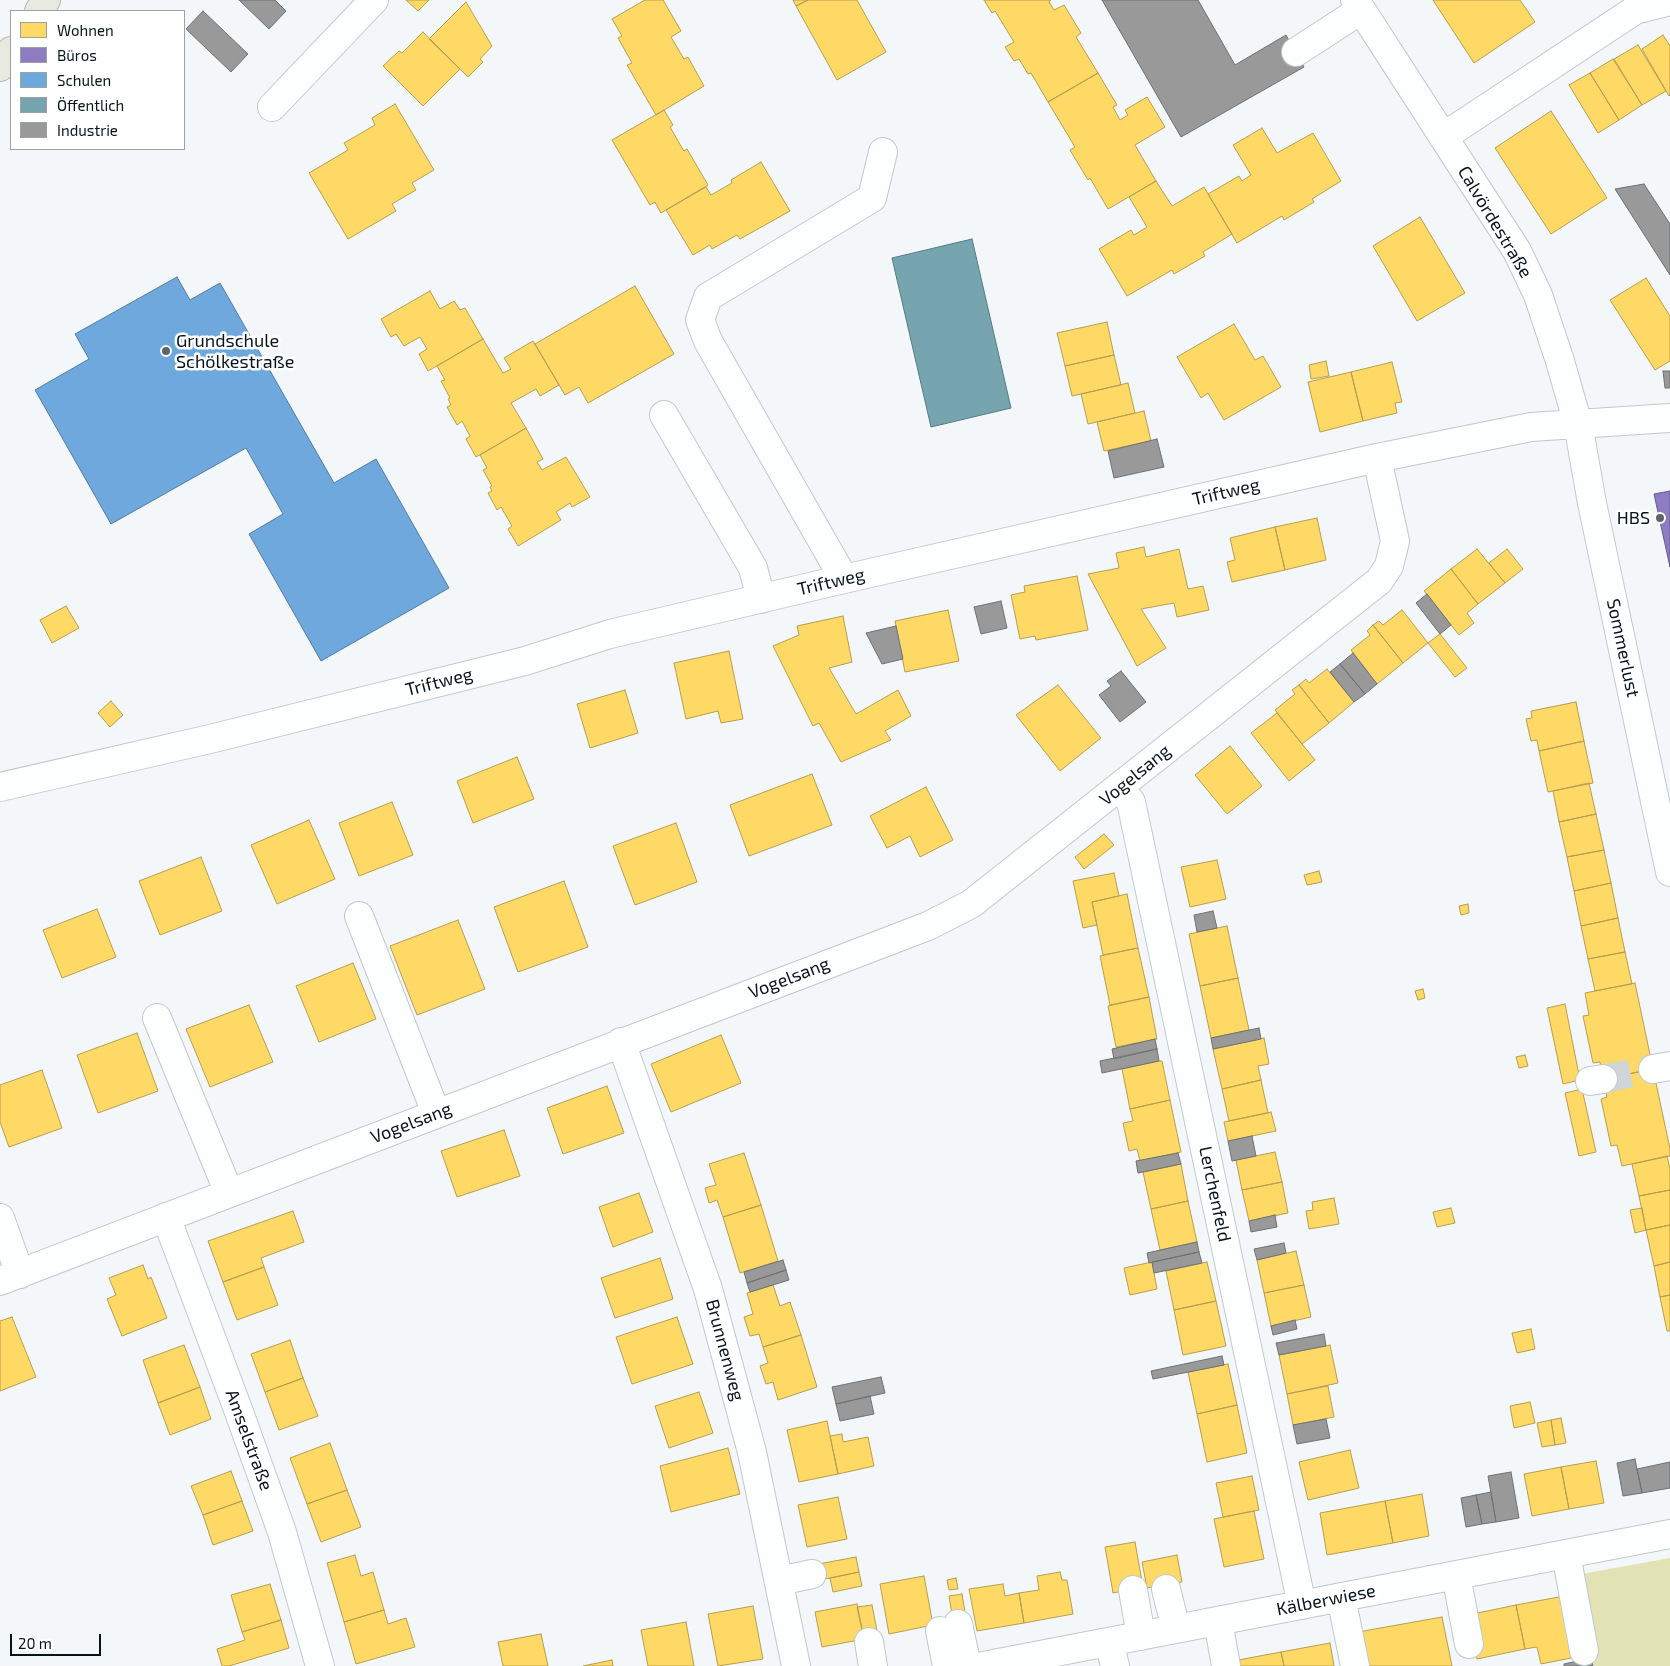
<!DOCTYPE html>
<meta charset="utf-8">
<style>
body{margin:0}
#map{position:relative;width:1670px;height:1666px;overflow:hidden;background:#f4f7f9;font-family:"Exo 2",sans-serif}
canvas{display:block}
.legend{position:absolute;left:10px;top:10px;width:175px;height:140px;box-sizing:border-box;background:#fff;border:1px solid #9ca1a4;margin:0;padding:6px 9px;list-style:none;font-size:15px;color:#07151b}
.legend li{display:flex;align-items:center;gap:10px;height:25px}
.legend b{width:25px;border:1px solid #9ca1a4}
.scale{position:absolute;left:10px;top:1634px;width:91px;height:22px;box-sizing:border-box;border:2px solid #07151b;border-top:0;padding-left:6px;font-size:15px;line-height:18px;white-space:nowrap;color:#07151b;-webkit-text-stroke:4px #fff;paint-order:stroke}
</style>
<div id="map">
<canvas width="1670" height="1666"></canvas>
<ul class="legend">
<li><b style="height:14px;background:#ffd966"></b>Wohnen</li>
<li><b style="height:14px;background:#8e7cc3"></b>Büros</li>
<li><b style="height:14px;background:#6fa8dc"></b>Schulen</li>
<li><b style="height:14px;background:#76a5af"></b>Öffentlich</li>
<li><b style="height:14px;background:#999"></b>Industrie</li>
</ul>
<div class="scale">20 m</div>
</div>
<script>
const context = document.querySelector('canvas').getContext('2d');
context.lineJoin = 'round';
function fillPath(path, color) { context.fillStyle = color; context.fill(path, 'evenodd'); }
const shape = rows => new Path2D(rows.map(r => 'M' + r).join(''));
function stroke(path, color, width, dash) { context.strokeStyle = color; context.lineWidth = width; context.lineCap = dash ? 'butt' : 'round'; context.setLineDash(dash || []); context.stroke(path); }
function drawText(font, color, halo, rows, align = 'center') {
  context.font = font + ' "Exo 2",sans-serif'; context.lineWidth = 5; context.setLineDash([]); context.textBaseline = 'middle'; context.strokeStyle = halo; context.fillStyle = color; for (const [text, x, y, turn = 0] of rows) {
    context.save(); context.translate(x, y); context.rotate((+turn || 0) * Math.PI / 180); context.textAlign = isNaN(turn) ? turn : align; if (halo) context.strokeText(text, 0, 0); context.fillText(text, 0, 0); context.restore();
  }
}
fillPath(shape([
 [1670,1558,1670,1666,1594,1666,1576,1575]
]), '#e1e3b4');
const homes = shape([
 [406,0,429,0,418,11,406,0],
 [645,0,663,0,681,31,671,37,684,59,688,57,704,86,656,115,627,65,632,63,618,38,622,36,612,19,645,0],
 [793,0,808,0,796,6,793,0],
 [808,0,857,0,886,52,837,80,796,6,808,0],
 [984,0,1051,0,1049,2,1054,10,1064,5,1081,33,1076,37,1098,73,1048,102,1031,73,1028,74,1019,59,1014,61,1005,47,1014,42,995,11,992,13,984,0],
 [1433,0,1520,0,1535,22,1474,63,1433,0],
 [466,2,492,46,480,59,483,62,468,77,429,39,466,2],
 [423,32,460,69,423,106,383,66,399,51,402,53,423,32],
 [1663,35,1670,46,1670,95,1669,96,1642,49,1663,35],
 [1638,45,1666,91,1642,105,1614,59,1638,45],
 [1613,59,1642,105,1619,120,1590,73,1613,59],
 [1098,73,1117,105,1113,107,1120,120,1128,115,1125,110,1147,97,1165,127,1135,145,1156,181,1108,209,1090,178,1088,180,1070,150,1075,147,1048,102,1098,73],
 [1590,73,1619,120,1598,133,1569,85,1590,73],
 [395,104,434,170,412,183,416,190,392,204,396,211,348,239,309,173,348,150,344,143,375,125,372,118,395,104],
 [664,110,673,125,670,127,681,146,684,151,687,149,708,185,661,213,655,202,650,205,612,140,664,110],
 [1551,111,1607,198,1551,234,1495,148,1551,111],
 [1262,128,1277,153,1313,133,1341,181,1312,199,1314,202,1284,220,1282,216,1237,243,1208,194,1239,176,1242,181,1251,175,1233,145,1262,128],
 [761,162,790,211,740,239,737,235,712,249,710,245,693,255,666,210,706,187,711,195,732,183,731,180,761,162],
 [1156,181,1172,206,1204,187,1232,234,1203,252,1205,256,1174,274,1172,270,1127,296,1099,249,1131,230,1134,235,1147,227,1129,197,1156,181],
 [1420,217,1465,293,1417,321,1373,246,1420,217],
 [1646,278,1670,316,1670,361,1655,370,1610,300,1646,278],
 [635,286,674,354,588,403,579,387,565,395,535,344,635,286],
 [430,291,440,309,454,301,460,310,465,308,483,339,428,371,419,354,427,349,420,337,404,346,396,334,391,337,381,319,430,291],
 [1107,322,1114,355,1065,366,1057,333,1107,322],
 [1234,324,1255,360,1263,356,1281,387,1224,420,1208,393,1201,398,1177,357,1234,324],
 [483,339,503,373,511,369,504,358,533,341,559,385,540,396,536,389,511,403,526,428,476,457,466,439,470,436,462,421,457,425,447,407,451,405,448,399,450,398,441,381,445,380,437,366,483,339],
 [1114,355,1121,385,1072,396,1065,366,1114,355],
 [1326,361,1329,376,1311,379,1309,365,1326,361],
 [1392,362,1402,402,1395,403,1397,413,1363,421,1351,372,1392,362],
 [1351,372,1363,421,1320,432,1308,382,1351,372],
 [1128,383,1135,413,1088,424,1081,394,1128,383],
 [1144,411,1151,441,1104,451,1097,422,1144,411],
 [526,428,543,459,537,462,542,470,566,457,590,497,572,507,570,503,556,512,561,520,518,546,508,529,512,526,501,507,497,510,488,493,492,491,490,487,492,486,483,470,487,468,480,455,526,428],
 [1317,518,1326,560,1285,570,1275,527,1317,518],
 [1275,527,1285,570,1232,582,1227,562,1235,560,1230,538,1275,527],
 [1144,547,1146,557,1179,549,1188,589,1203,586,1209,610,1177,617,1174,603,1141,609,1166,648,1137,666,1088,574,1119,568,1116,553,1144,547],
 [1477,549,1505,583,1478,604,1451,569,1477,549],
 [1507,549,1523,569,1505,583,1489,563,1507,549],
 [1451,569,1478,604,1467,613,1474,623,1459,635,1424,591,1451,569],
 [1077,576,1088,630,1036,640,1035,636,1020,639,1011,595,1025,592,1024,586,1077,576],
 [66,606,79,628,52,643,40,620,66,606],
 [948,610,959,661,905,672,895,621,948,610],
 [1402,610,1428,643,1403,663,1373,625,1379,621,1383,625,1402,610],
 [843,616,852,662,829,668,856,714,898,690,911,716,885,731,891,740,841,762,819,723,813,726,773,646,799,635,797,626,843,616],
 [1373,625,1403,663,1377,684,1351,650,1370,635,1367,631,1373,625],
 [1440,634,1467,668,1455,677,1428,643,1440,634],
 [729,651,743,719,721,723,718,711,686,719,674,663,729,651],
 [1327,669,1354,702,1329,723,1299,685,1306,679,1309,683,1327,669],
 [1058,685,1101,738,1060,771,1016,715,1058,685],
 [1299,685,1329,723,1302,744,1275,710,1295,694,1292,690,1299,685],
 [625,690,638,733,590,748,577,704,625,690],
 [111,701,123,715,110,727,98,713,111,701],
 [1576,702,1584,741,1539,751,1537,740,1531,741,1526,719,1532,718,1531,711,1576,702],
 [1277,713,1315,760,1289,781,1251,733,1277,713],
 [1584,741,1593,783,1548,792,1539,751,1584,741],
 [1230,746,1262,786,1227,814,1195,775,1230,746],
 [517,757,534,799,473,823,457,781,517,757],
 [812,774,832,825,749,856,730,805,812,774],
 [1589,783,1596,814,1559,822,1553,791,1589,783],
 [926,787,953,840,920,857,910,836,887,848,870,816,926,787],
 [392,802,413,855,359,876,339,823,392,802],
 [1596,814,1604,850,1567,857,1559,822,1596,814],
 [309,820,335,879,277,904,251,845,309,820],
 [676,823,697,882,635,905,613,846,676,823],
 [1104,834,1114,845,1084,869,1075,857,1104,834],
 [1604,850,1611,883,1574,891,1567,857,1604,850],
 [201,857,222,911,160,935,139,881,201,857],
 [1217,860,1226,899,1190,907,1181,867,1217,860],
 [1319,871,1322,882,1307,885,1304,875,1319,871],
 [1114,873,1119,896,1092,902,1097,925,1083,928,1073,881,1114,873],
 [564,881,588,947,518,972,494,907,564,881],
 [1611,883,1618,918,1581,926,1574,891,1611,883],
 [1127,894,1138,948,1103,955,1092,902,1127,894],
 [1468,904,1469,913,1461,915,1459,906,1468,904],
 [97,909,116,957,62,978,43,930,97,909],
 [1618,918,1625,952,1588,959,1581,926,1618,918],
 [458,920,485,989,417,1015,390,946,458,920],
 [1227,926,1238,978,1200,986,1189,934,1227,926],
 [1138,948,1149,997,1110,1005,1100,956,1138,948],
 [1625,952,1632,984,1595,991,1588,959,1625,952],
 [353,963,376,1019,319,1042,296,986,353,963],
 [1238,978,1249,1030,1211,1038,1200,986,1238,978],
 [1635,983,1653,1069,1603,1079,1600,1062,1593,1063,1583,1016,1589,1015,1585,993,1635,983],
 [1423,989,1425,998,1418,1000,1415,991,1423,989],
 [1149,997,1157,1039,1116,1047,1108,1006,1149,997],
 [1565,1004,1580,1080,1563,1084,1547,1008,1565,1004],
 [249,1005,273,1062,210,1087,186,1029,249,1005],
 [137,1033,158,1091,98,1113,77,1055,137,1033],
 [721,1035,741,1083,671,1112,651,1064,721,1035],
 [1264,1038,1269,1064,1258,1066,1261,1080,1222,1089,1213,1049,1264,1038],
 [1525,1055,1528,1066,1519,1068,1516,1057,1525,1055],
 [1159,1061,1162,1061,1170,1100,1130,1109,1122,1069,1159,1061],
 [1653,1069,1670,1149,1670,1156,1622,1166,1617,1145,1611,1146,1601,1099,1607,1097,1603,1079,1653,1069],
 [42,1070,62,1128,9,1147,0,1122,0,1085,42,1070],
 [1261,1080,1268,1113,1229,1121,1222,1089,1261,1080],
 [607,1086,624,1133,563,1154,547,1108,607,1086],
 [1582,1089,1596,1152,1579,1156,1565,1093,1582,1089],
 [1170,1100,1181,1152,1140,1161,1137,1149,1129,1151,1123,1123,1133,1121,1130,1109,1170,1100],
 [1271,1112,1276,1131,1228,1141,1224,1122,1271,1112],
 [504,1130,520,1176,457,1197,441,1151,504,1130],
 [1275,1152,1282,1182,1242,1190,1236,1160,1275,1152],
 [744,1153,761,1205,723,1217,717,1200,709,1203,705,1188,716,1185,709,1164,744,1153],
 [1667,1156,1670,1169,1670,1190,1639,1196,1632,1164,1667,1156],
 [1181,1164,1188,1201,1151,1209,1143,1172,1181,1164],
 [1282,1182,1288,1213,1249,1221,1242,1190,1282,1182],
 [1670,1190,1670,1225,1646,1230,1639,1196,1670,1190],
 [639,1193,653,1232,613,1247,599,1207,639,1193],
 [1334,1198,1339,1224,1309,1229,1306,1211,1313,1210,1312,1202,1334,1198],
 [1188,1201,1197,1242,1160,1250,1151,1209,1188,1201],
 [761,1205,778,1261,740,1273,723,1217,761,1205],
 [1451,1208,1455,1223,1437,1227,1433,1212,1451,1208],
 [1642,1208,1646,1230,1635,1233,1630,1210,1642,1208],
 [293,1211,304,1242,261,1258,264,1267,223,1282,208,1241,293,1211],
 [1670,1225,1670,1262,1654,1266,1646,1230,1670,1225],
 [1296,1251,1304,1285,1264,1293,1257,1260,1296,1251],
 [660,1258,673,1299,615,1318,601,1278,660,1258],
 [1152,1262,1157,1289,1130,1295,1124,1268,1152,1262],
 [1207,1262,1216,1301,1174,1310,1166,1271,1207,1262],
 [1670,1262,1670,1295,1660,1297,1654,1266,1670,1262],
 [143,1265,148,1279,151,1277,167,1318,122,1336,107,1299,116,1295,109,1278,143,1265],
 [264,1267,278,1305,237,1320,223,1282,264,1267],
 [773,1285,780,1306,790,1302,801,1335,763,1347,759,1334,750,1336,744,1317,753,1314,747,1293,773,1285],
 [1304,1285,1311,1317,1271,1326,1264,1293,1304,1285],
 [1670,1295,1670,1331,1667,1331,1660,1297,1670,1295],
 [1216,1301,1226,1346,1183,1355,1174,1310,1216,1301],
 [12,1317,36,1377,0,1391,0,1321,12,1317],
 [677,1317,693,1364,632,1384,616,1337,677,1317],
 [1531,1329,1535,1349,1517,1353,1512,1333,1531,1329],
 [801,1335,817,1387,778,1400,773,1382,766,1384,760,1366,768,1363,763,1347,801,1335],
 [290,1340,303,1378,265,1392,251,1354,290,1340],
 [184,1345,200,1387,158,1403,143,1360,184,1345],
 [1330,1345,1338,1383,1287,1394,1279,1355,1330,1345],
 [1228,1364,1237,1405,1197,1414,1188,1372,1228,1364],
 [303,1378,318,1416,279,1430,265,1392,303,1378],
 [1328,1386,1334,1417,1293,1425,1287,1394,1328,1386],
 [200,1387,211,1419,170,1435,158,1403,200,1387],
 [699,1392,713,1433,669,1448,655,1406,699,1392],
 [1530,1402,1535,1423,1514,1428,1510,1406,1530,1402],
 [1237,1405,1247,1453,1207,1462,1197,1414,1237,1405],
 [1561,1418,1566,1443,1555,1445,1551,1420,1561,1418],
 [1551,1420,1555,1445,1542,1447,1537,1423,1551,1420],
 [827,1421,838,1474,799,1482,787,1430,827,1421],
 [842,1434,843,1442,868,1437,874,1466,838,1474,830,1436,842,1434],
 [330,1443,347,1490,307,1504,290,1458,330,1443],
 [728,1448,740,1494,671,1512,660,1466,728,1448],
 [1350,1450,1359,1488,1308,1500,1299,1462,1350,1450],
 [1596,1461,1604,1503,1569,1509,1561,1467,1596,1461],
 [1561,1467,1569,1509,1532,1516,1524,1474,1561,1467],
 [231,1471,242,1501,203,1515,191,1486,231,1471],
 [1252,1476,1259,1510,1223,1517,1216,1483,1252,1476],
 [347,1490,361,1527,321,1542,307,1504,347,1490],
 [1422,1494,1429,1536,1393,1543,1385,1501,1422,1494],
 [838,1497,847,1539,807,1547,798,1505,838,1497],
 [242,1501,253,1531,213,1545,203,1515,242,1501],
 [1385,1501,1393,1543,1327,1555,1320,1513,1385,1501],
 [1254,1511,1264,1559,1224,1567,1214,1519,1254,1511],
 [1135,1542,1143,1587,1113,1593,1105,1547,1135,1542],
 [355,1555,361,1576,373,1572,384,1610,344,1622,327,1563,355,1555],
 [1177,1555,1182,1582,1147,1588,1142,1562,1177,1555],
 [856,1557,859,1572,816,1581,813,1565,856,1557],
 [859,1572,862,1586,833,1592,830,1578,859,1572],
 [1060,1572,1062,1580,1067,1580,1073,1614,1024,1623,1019,1593,1039,1590,1037,1576,1060,1572],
 [924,1576,933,1625,889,1634,880,1584,924,1576],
 [956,1578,958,1589,949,1590,947,1580,956,1578],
 [270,1584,281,1620,242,1632,231,1595,270,1584],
 [1003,1584,1005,1596,1019,1593,1024,1623,977,1631,969,1589,1003,1584],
 [962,1594,966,1618,953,1621,949,1596,962,1594],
 [1564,1596,1576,1657,1541,1664,1537,1647,1525,1649,1516,1605,1564,1596],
 [857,1604,864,1639,822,1647,815,1612,857,1604],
 [872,1605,878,1636,864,1639,857,1607,872,1605],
 [1516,1605,1525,1649,1477,1659,1468,1615,1516,1605],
 [753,1606,763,1659,718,1666,708,1614,753,1606],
 [384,1610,388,1624,406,1618,415,1647,356,1664,344,1622,384,1610],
 [1442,1617,1452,1666,1365,1666,1358,1632,1442,1617],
 [281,1620,289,1648,229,1666,222,1666,217,1649,245,1640,242,1632,281,1620],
 [686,1622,694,1666,648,1666,641,1630,686,1622],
 [541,1634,548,1666,503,1666,498,1642,541,1634],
 [1330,1643,1334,1666,1284,1666,1281,1652,1330,1643],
 [1281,1652,1284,1666,1234,1666,1233,1661,1281,1652],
 [612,1660,613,1666,583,1666,612,1660]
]);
fillPath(homes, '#ffd966');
stroke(homes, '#b59e50', 1);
const offices = shape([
 [1670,491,1670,567,1654,494,1670,491]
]);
fillPath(offices, '#8e7cc3');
stroke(offices, '#665d91', 1);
const schools = shape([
 [177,277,190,300,220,283,334,483,376,459,449,588,321,661,249,534,283,514,246,448,111,524,35,390,89,359,75,334,177,277]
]);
fillPath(schools, '#6fa8dc');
stroke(schools, '#507ca2', 1);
const public = shape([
 [972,239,1011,408,931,427,892,258,972,239]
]);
fillPath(public, '#76a5af');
stroke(public, '#557a83', 1);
const industry = shape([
 [239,0,275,0,286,11,269,29,239,0],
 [1102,0,1198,0,1235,65,1286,35,1304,67,1181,137,1102,0],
 [203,11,248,54,231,72,186,29,203,11],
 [1644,184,1670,224,1670,275,1615,189,1644,184],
 [1663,371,1670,371,1670,388,1665,388,1663,371],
 [1157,439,1164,467,1114,478,1108,451,1157,439],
 [1427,594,1451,625,1440,634,1416,603,1427,594],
 [1001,601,1007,628,981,634,974,607,1001,601],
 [896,626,903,659,882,664,866,633,896,626],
 [1353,653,1377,684,1365,694,1340,664,1353,653],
 [1340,664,1365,694,1354,702,1330,672,1340,664],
 [1121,671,1146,702,1120,722,1099,695,1111,686,1107,681,1121,671],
 [1213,911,1217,928,1197,932,1194,915,1213,911],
 [1259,1028,1261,1039,1213,1049,1211,1038,1259,1028],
 [1155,1039,1157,1049,1114,1059,1112,1049,1155,1039],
 [1157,1049,1159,1061,1102,1073,1100,1061,1157,1049],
 [1252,1136,1256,1156,1232,1161,1228,1141,1252,1136],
 [1178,1153,1181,1164,1138,1173,1136,1161,1178,1153],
 [1275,1215,1277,1227,1251,1232,1249,1221,1275,1215],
 [1197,1242,1199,1252,1149,1263,1147,1253,1197,1242],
 [1284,1243,1286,1253,1257,1260,1254,1249,1284,1243],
 [1199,1252,1202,1263,1154,1273,1152,1262,1199,1252],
 [783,1260,786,1270,747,1283,744,1272,783,1260],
 [786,1270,789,1280,750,1292,747,1283,786,1270],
 [1295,1320,1297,1329,1273,1335,1271,1326,1295,1320],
 [1324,1334,1326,1346,1279,1355,1276,1343,1324,1334],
 [1222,1356,1224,1365,1153,1379,1151,1371,1222,1356],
 [881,1377,885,1393,836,1404,832,1387,881,1377],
 [870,1396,874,1414,840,1421,836,1404,870,1396],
 [1326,1419,1330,1438,1297,1444,1293,1425,1326,1419],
 [1635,1459,1642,1493,1623,1496,1617,1463,1635,1459],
 [1670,1462,1670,1488,1642,1493,1637,1469,1670,1462],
 [1511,1472,1519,1518,1496,1522,1488,1476,1511,1472],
 [1491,1492,1496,1522,1482,1524,1476,1495,1491,1492],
 [1476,1495,1482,1524,1466,1527,1461,1498,1476,1495],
 [1591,1658,1593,1666,1564,1666,1564,1664,1591,1658]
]);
fillPath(industry, '#999');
stroke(industry, '#6d7173', 1);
stroke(shape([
 [1603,1079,1653,1069]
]), '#d0d5d8', 28, [28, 14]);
const minor = shape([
 [1355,0,1517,251,1538,295,1560,361,1578,424,1592,503,1670,872],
 [1296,52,1361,10],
 [272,107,374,0],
 [1443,137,1635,10,1670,1],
 [664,415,753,568,761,599],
 [844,579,708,341,700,320,708,297,872,198,883,152],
 [0,787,210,739,525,661,610,634,844,579,1377,458,1531,427,1670,418],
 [1119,787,1131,802,1302,1605],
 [359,916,436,1113],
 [157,1018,229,1193],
 [621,1042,708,1289,752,1452,796,1666],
 [1653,1069,1670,1066],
 [1590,1081,1603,1079],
 [166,1217,239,1412,282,1532,320,1666],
 [0,1218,20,1274],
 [0,1281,928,926,971,904,1379,581,1389,566,1395,541,1377,458],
 [1566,1554,1584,1651],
 [1456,1575,1469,1644],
 [779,1581,812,1574],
 [1166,1589,1176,1629],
 [1133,1590,1141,1636],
 [1341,1597,1355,1666],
 [1218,1621,1226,1666],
 [958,1624,967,1666],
 [940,1631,947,1666],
 [869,1642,873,1666],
 [1109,1642,1115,1666],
 [983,1666,1670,1534]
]);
const highway = shape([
 [39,11,46,0],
 [0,67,11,51]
]);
stroke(minor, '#c0c8cd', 30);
stroke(highway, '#b6b8af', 30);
stroke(minor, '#fdfefe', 28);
stroke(highway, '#e8e9df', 28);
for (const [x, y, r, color] of [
 [166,351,5,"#5a6469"],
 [1660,518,5,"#5a6469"]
]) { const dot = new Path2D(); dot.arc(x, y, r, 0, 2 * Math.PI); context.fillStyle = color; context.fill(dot); stroke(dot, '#fff', 2); }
drawText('18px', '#07151b', '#fff', [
 ["Calvördestraße",1495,222,59],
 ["Triftweg",1226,492,-13],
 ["Triftweg",831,582,-13],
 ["Sommerlust",1623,648,78],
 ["Triftweg",439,682,-14],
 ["Vogelsang",1135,775,-39],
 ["Vogelsang",789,978,-21],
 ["Vogelsang",411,1123,-21],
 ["Lerchenfeld",1215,1194,78],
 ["Brunnenweg",725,1350,75],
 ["Amselstraße",249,1440,70],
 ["Kälberwiese",1326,1600,-11]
]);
drawText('18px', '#07151b', '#fff', [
 ["Grundschule",176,341],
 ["Schölkestraße",176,362],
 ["HBS",1650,518,"right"]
], 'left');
</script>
